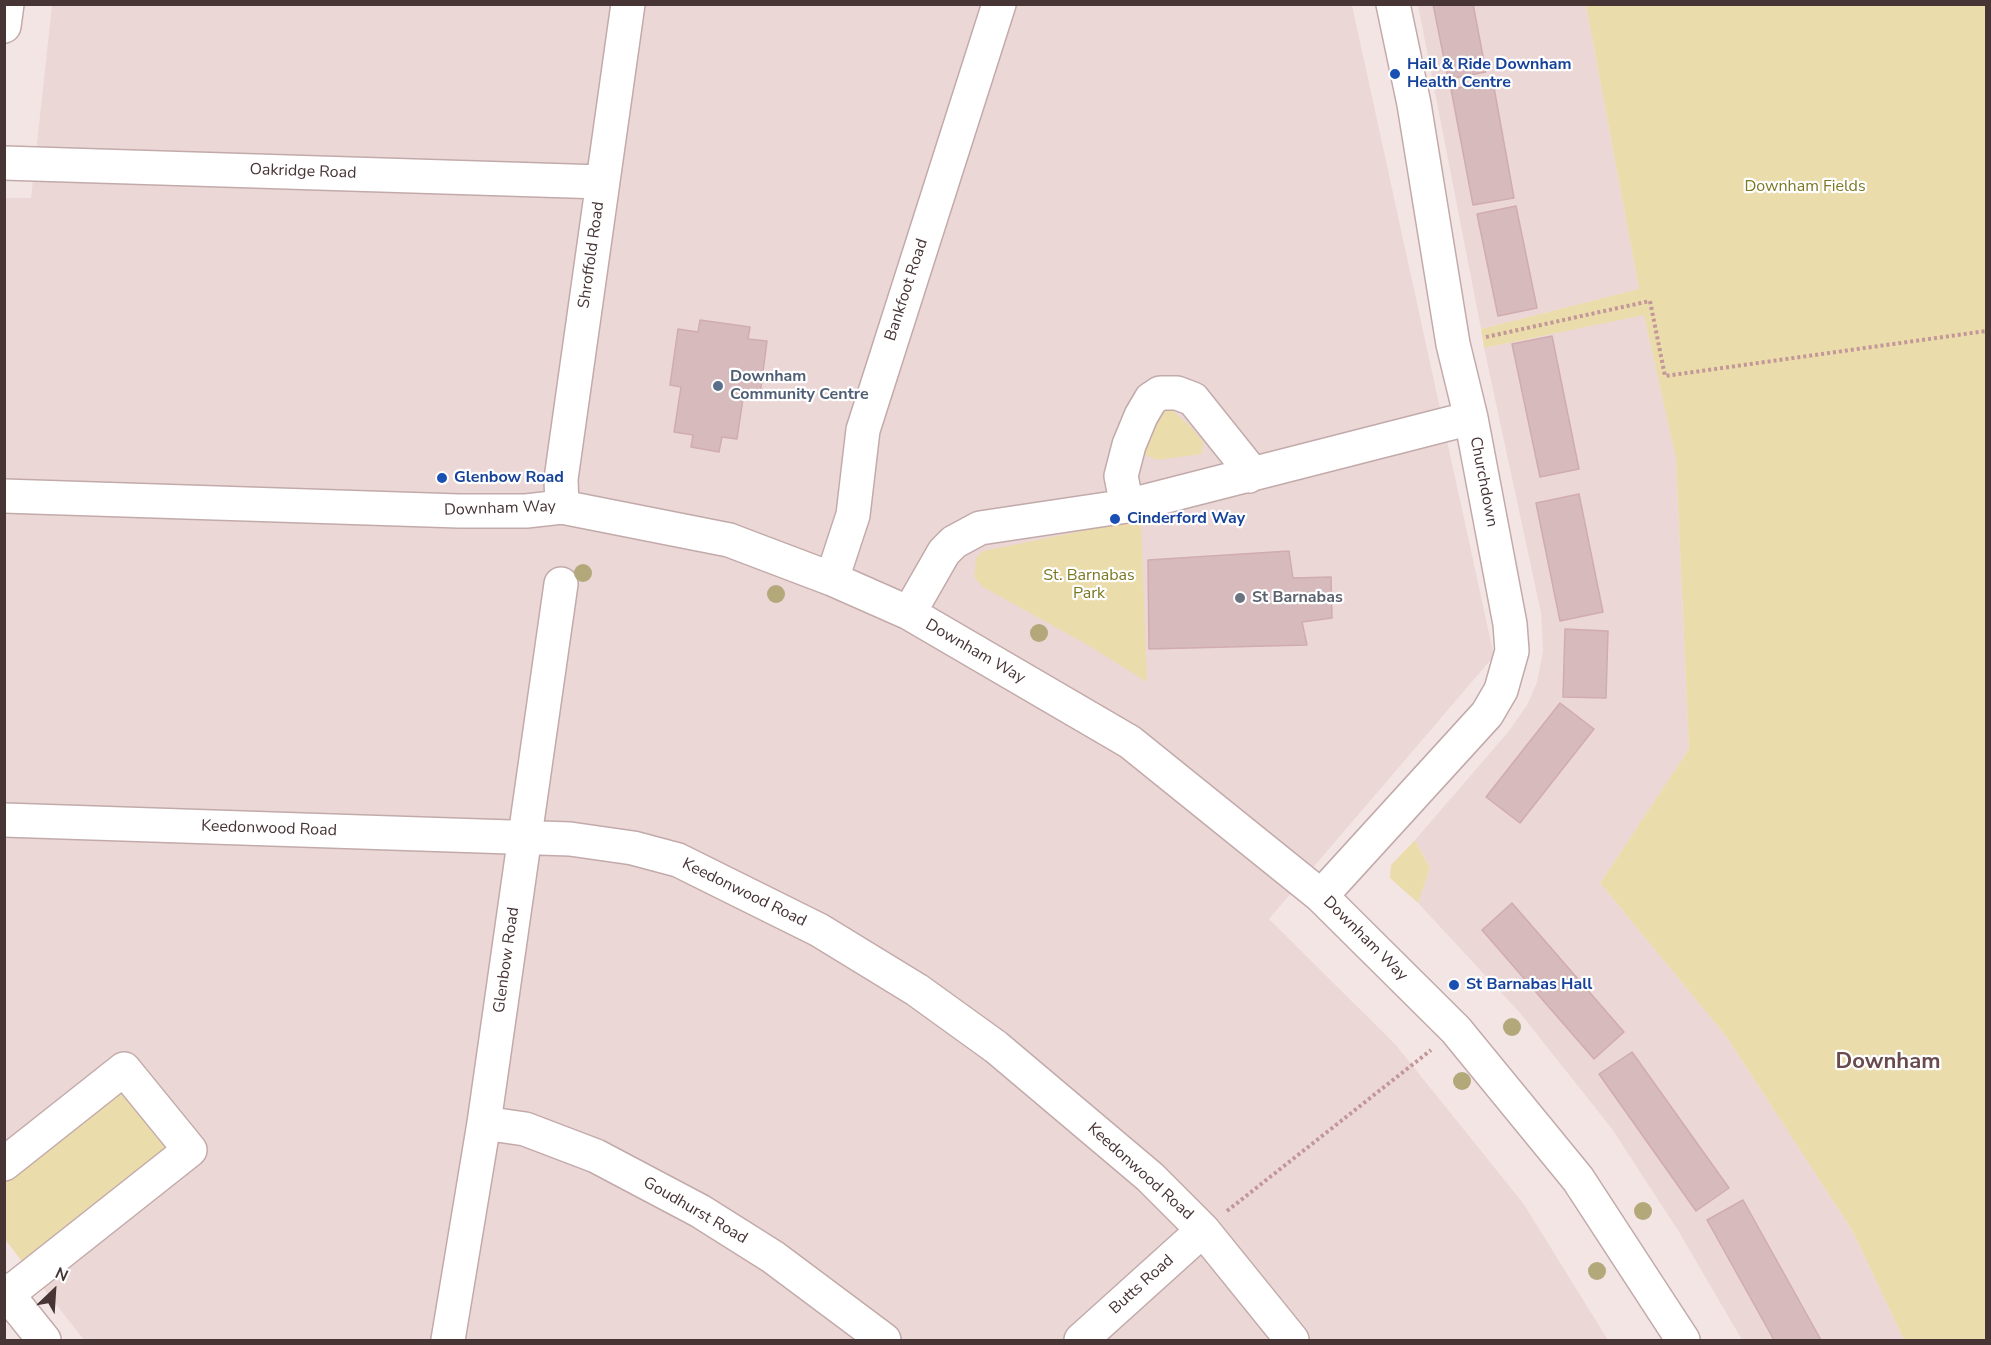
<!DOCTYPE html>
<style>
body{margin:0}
#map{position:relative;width:1991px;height:1345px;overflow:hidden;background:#f4e5e5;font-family:"Nunito Sans",sans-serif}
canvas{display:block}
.frame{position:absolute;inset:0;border:6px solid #473435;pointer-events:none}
.north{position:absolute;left:24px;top:1261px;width:60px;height:60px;-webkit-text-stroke:4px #fff;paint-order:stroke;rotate:25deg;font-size:16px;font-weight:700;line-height:24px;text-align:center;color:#473435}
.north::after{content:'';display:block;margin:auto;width:21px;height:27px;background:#473435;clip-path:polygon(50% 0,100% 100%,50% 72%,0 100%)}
</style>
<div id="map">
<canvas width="1991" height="1345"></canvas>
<div class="frame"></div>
<div class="north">N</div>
</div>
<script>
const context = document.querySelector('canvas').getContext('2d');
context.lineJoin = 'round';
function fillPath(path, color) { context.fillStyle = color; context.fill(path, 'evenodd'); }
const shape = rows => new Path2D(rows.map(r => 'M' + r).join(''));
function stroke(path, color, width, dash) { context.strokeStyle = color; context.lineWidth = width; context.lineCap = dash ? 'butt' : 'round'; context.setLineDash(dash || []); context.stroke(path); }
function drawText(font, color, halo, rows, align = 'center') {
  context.font = font + ' "Nunito Sans",sans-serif'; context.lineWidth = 4.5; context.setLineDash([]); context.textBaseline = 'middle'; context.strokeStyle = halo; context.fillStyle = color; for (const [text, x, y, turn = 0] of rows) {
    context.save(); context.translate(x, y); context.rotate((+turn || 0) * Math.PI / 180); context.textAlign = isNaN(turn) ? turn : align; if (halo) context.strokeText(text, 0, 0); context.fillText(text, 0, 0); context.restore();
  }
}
fillPath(shape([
 [52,5,1352,5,1494,656,1269,919,1395,1044,1523,1203,1608,1340,84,1340,5,1239,4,198,31,198],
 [1418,5,1586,5,1639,289,1481,329],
 [1644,314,1676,459,1689,749,1600,883,1726,1036,1852,1230,1904,1340,1742,1340,1679,1232,1612,1129,1520,1013,1418,903,1430,868,1415,840,1508,732,1527,705,1537,682,1543,651,1541,613,1484,348]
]), '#ecd7d7');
fillPath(shape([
 [1586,5,1986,5,1986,1340,1904,1340,1852,1230,1726,1036,1600,883,1689,749,1676,459,1644,315,1484,348,1481,329,1639,289],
 [1161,401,1190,426,1203,442,1202,454,1157,460,1144,454,1144,442],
 [1141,519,1147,682,1086,644,983,587,974,577,976,558,983,551],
 [1415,840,1430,868,1418,903,1390,878,1391,865],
 [119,1090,127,1091,168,1142,164,1156,24,1264,5,1239,5,1182]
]), '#ebdcab');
const building = shape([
 [1433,4,1473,4,1486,72,1448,79,1433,4],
 [1493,82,1514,198,1473,205,1451,89,1493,82],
 [1516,206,1537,308,1498,316,1477,214,1516,206],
 [700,320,750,327,748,339,767,341,760,395,744,392,737,439,722,437,719,452,691,447,693,435,674,432,681,387,670,385,678,329,698,332,700,320],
 [1552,336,1579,469,1540,477,1512,344,1552,336],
 [1579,494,1603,612,1560,621,1536,503,1579,494],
 [1289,551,1293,578,1331,577,1332,618,1302,622,1307,645,1149,649,1148,560,1289,551],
 [1565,629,1608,631,1606,698,1563,697,1565,629],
 [1560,703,1594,729,1520,823,1486,797,1560,703],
 [1512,903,1624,1032,1594,1059,1482,930,1512,903],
 [1632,1052,1729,1188,1696,1211,1599,1074,1632,1052],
 [1743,1200,1821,1340,1774,1340,1707,1220,1743,1200]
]);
fillPath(building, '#d6babc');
stroke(building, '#d1acaf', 1.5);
const minor = shape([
 [4,26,7,4],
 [4,163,602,182],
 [4,496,459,511,526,511,562,507,729,540,832,579,909,613,1130,742,1321,896,1456,1030,1578,1179,1683,1340],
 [1127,506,1121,476,1129,445,1141,416,1151,399,1160,393,1177,393,1193,399,1245,464,1249,476],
 [562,507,561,479,628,4],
 [832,579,853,515,863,430,999,4],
 [909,613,944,552,954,542,980,528,1127,506,1471,418],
 [4,820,570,839,633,848,678,860,819,930,917,990,996,1047,1150,1177,1203,1230,1292,1340],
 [1321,896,1487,714,1501,690,1512,651,1510,624,1471,418,1453,344,1414,104,1393,4],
 [484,1123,525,1129,596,1156,700,1211,773,1257,884,1340],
 [4,1164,124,1069,190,1150,8,1294],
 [4,1290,44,1340],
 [448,1340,484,1123,561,584],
 [1081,1340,1203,1230]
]);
stroke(minor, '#c3aaaa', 36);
stroke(shape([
 [1486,337,1650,301,1665,376,1986,331],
 [1227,1211,1431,1050]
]), '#c39799', 4, [3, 3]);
stroke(minor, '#fff', 33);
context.fillStyle = '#b2a87a';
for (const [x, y] of [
 [583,573],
 [776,594],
 [1039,633],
 [1512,1027],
 [1462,1081],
 [1643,1211],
 [1597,1271]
]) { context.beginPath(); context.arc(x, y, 9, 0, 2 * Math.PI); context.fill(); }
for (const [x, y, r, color] of [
 [1395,74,6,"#1a4fb4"],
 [718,386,6,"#5c6f8a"],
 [442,478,6,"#1a4fb4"],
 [1115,519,6,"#1a4fb4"],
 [1240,598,6,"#6b7280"],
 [1454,985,6,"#1a4fb4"]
]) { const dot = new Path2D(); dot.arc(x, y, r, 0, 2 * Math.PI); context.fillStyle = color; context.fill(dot); stroke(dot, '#fff', 2); }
drawText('bold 16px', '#164399', '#fff', [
 ["Hail & Ride Downham",1407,65],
 ["Health Centre",1407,83],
 ["Glenbow Road",454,478],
 ["Cinderford Way",1127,519],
 ["St Barnabas Hall",1466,985]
], 'left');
drawText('16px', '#473435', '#fff', [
 ["Oakridge Road",303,172,2],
 ["Shroffold Road",592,255,-82],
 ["Bankfoot Road",907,290,-72],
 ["Churchdown",1483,482,79],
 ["Downham Way",500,509,-2],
 ["Downham Way",975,652,30],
 ["Keedonwood Road",269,829,2],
 ["Keedonwood Road",744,893,26],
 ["Downham Way",1365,939,45],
 ["Glenbow Road",507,960,-82],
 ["Keedonwood Road",1140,1172,42],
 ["Goudhurst Road",695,1211,30],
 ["Butts Road",1142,1285,-42]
]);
drawText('16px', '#7c7723', '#fff', [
 ["Downham Fields",1805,187],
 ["St. Barnabas",1089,576],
 ["Park",1089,594]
]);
drawText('bold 16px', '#4e5e75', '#fff', [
 ["Downham",730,377],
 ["Community Centre",730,395]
], 'left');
drawText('bold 16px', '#5b616d', '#fff', [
 ["St Barnabas",1252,598]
], 'left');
drawText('bold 22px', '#6a4b4d', '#fff', [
 ["Downham",1888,1063]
]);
</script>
